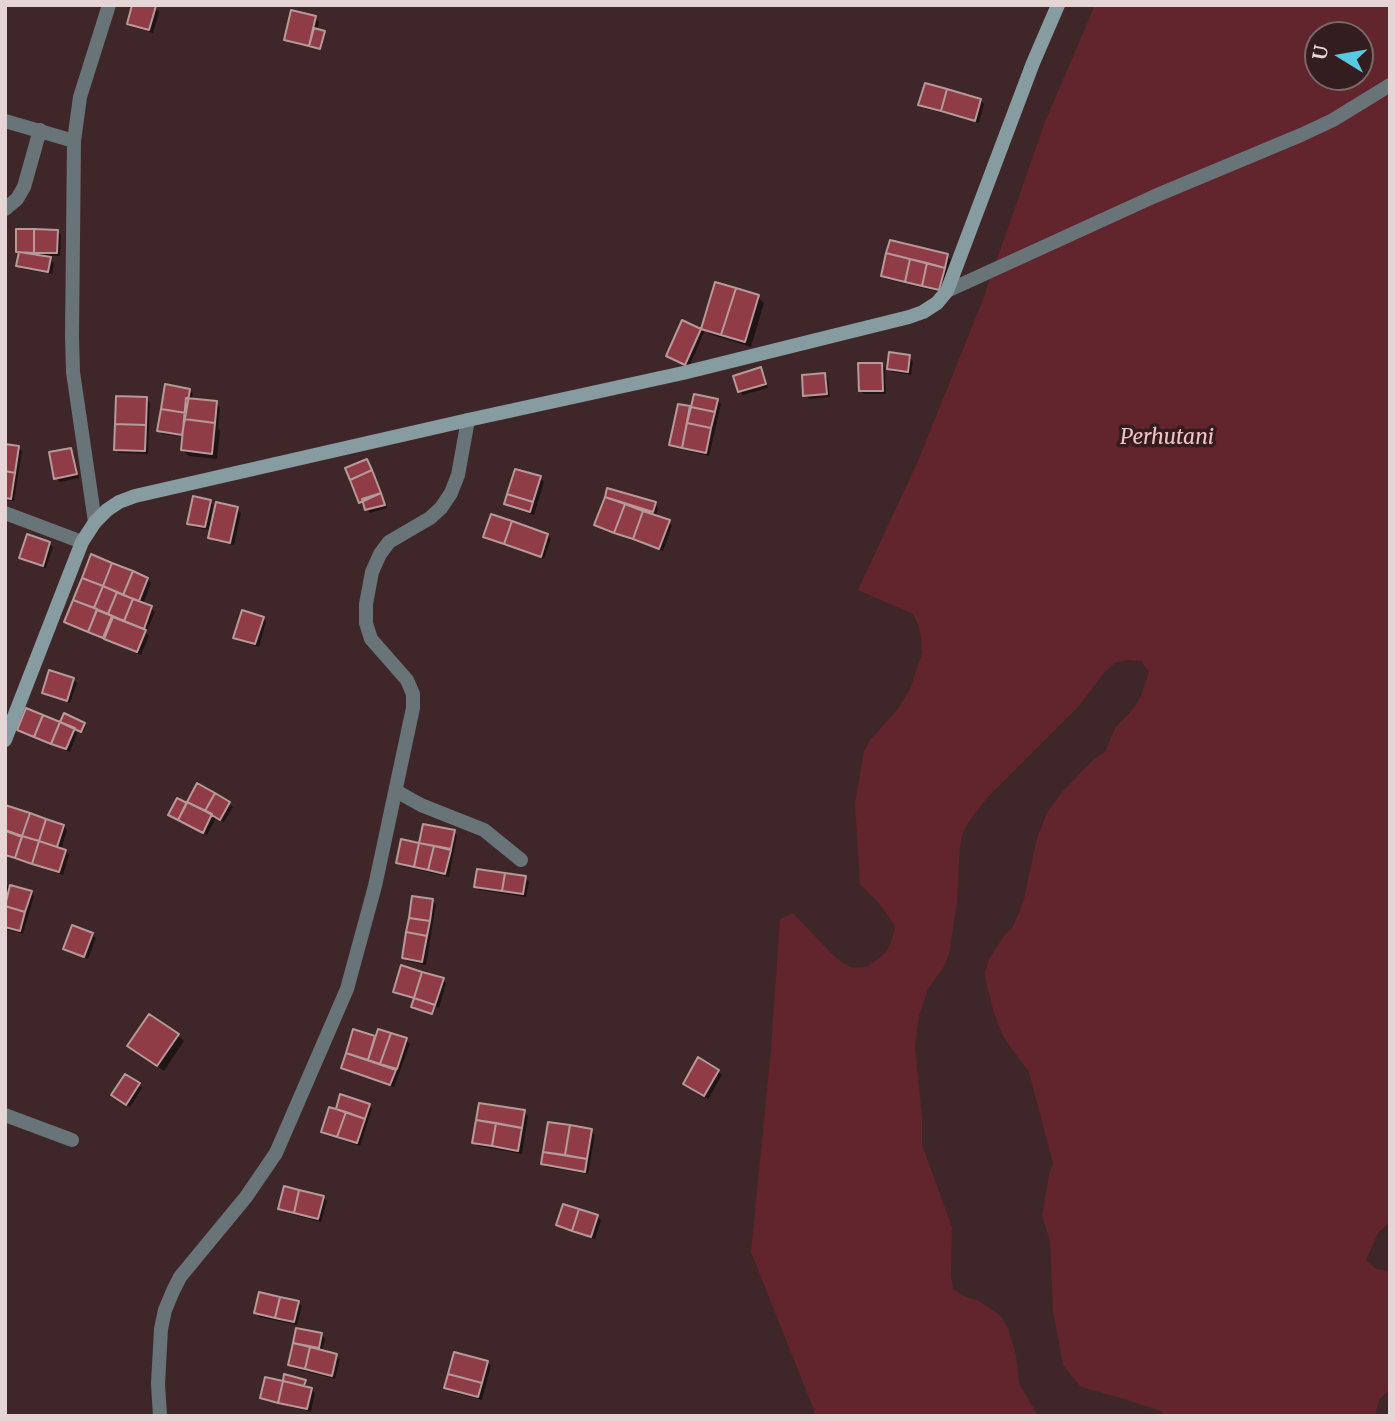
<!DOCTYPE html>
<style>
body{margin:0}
#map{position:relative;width:1395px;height:1421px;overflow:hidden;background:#3f2729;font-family:Merriweather,serif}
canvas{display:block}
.frame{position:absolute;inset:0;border:7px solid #e5d5d5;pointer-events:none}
.north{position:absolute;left:1304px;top:21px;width:70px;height:70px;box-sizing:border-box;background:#341d1f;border:2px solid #7b6768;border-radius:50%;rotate:281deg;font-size:19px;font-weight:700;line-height:28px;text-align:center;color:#e5d5d5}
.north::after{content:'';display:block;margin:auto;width:24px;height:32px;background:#58c9e3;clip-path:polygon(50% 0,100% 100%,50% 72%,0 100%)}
</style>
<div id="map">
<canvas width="1395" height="1421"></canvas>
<div class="frame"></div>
<div class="north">U</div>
</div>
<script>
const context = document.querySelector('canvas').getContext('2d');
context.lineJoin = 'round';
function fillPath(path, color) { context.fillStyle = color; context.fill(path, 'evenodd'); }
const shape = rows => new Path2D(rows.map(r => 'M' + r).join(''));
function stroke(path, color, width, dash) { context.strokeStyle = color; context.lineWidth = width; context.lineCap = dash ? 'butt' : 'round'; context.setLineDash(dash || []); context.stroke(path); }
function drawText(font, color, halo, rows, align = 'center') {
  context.font = font + ' Merriweather,serif'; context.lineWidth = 7; context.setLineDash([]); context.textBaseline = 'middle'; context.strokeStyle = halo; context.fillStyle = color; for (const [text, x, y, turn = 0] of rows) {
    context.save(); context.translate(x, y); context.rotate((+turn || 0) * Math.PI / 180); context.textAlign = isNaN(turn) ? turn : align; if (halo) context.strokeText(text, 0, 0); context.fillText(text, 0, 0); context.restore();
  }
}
fillPath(shape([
 [1095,5,1390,5,1390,1222,1378,1233,1366,1260,1376,1269,1390,1271,1390,1389,1379,1400,1375,1416,1166,1416,1160,1411,1121,1398,1081,1387,1063,1365,1053,1311,1050,1241,1042,1216,1049,1175,1053,1163,1029,1072,1004,1038,994,1013,987,986,985,973,989,959,1004,936,1013,926,1019,913,1024,899,1037,838,1047,813,1063,791,1094,759,1105,752,1115,728,1134,708,1141,696,1149,672,1141,661,1127,660,1115,663,1104,673,1079,706,987,798,970,820,963,833,960,846,957,902,949,955,943,968,928,989,919,1016,915,1046,922,1117,922,1145,952,1227,951,1276,953,1289,966,1297,979,1301,1001,1316,1008,1328,1016,1355,1019,1383,1038,1416,815,1416,814,1410,751,1252,771,1049,780,919,793,913,831,953,841,962,853,968,866,967,877,960,887,951,892,939,895,926,879,903,860,884,855,803,864,752,870,740,897,710,910,689,922,653,921,639,919,626,913,614,858,590,918,461,982,302,1045,122],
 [1318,35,1360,35,1360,77,1318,77]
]), '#62242d');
fillPath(shape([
 [134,5,145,5,155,8,159,12,153,33,133,27,129,23],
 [315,18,319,22,317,31,325,34,321,49,290,43,286,39],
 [980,100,984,104,979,123,924,108,920,104],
 [57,231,61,235,60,256,47,256,54,263,52,274,22,269,18,265,20,255,17,252],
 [947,256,951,260,943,293,886,279,882,275],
 [716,284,758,297,764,303,751,347,709,334,705,330,689,367,672,360,668,356,683,322,702,331],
 [909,357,913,361,911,375,892,372,889,368],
 [882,364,885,368,886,394,864,394,860,391],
 [760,369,764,373,768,388,743,395,739,391],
 [824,375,828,378,830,397,809,399,805,395],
 [189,390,193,394,192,400,216,403,220,407,218,428,220,431,217,459,189,456,182,450,184,437,162,434,159,430],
 [147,399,150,403,148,454,119,453,116,449],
 [717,400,721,404,709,456,675,448,671,444,679,406,692,409],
 [5,445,18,447,22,451,14,501,5,500],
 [71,450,74,453,79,478,60,482,56,478],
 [367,461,370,464,387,508,370,513,360,502],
 [540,478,544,482,534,515,510,507,506,504],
 [609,490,655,504,658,508,656,517,669,522,672,526,663,551,600,529,596,525],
 [210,501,213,505,209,530,193,527,189,523],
 [237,509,241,513,234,545,214,541,210,537],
 [548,535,551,539,544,559,489,540,485,537],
 [49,544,53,547,46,568,25,561,21,557],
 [92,557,148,579,151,583,143,605,151,608,155,612,146,633,149,636,141,655,70,625,66,622],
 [263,618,266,622,259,647,239,641,235,637],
 [73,680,77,683,70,703,47,696,44,692],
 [65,716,86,726,83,732,72,727,77,733,70,752,23,733,19,729,61,724],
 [198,786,233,807,224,822,216,818,207,835,181,821],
 [6,807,64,826,67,830,61,850,66,851,69,855,63,875,5,856],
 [424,826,454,832,457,835,449,877,401,866,398,863,421,845],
 [525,878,529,882,526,897,479,890,476,886],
 [5,885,31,892,34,896,23,934,5,929],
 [432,901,436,904,426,965,407,961,403,957],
 [73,927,92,935,96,938,88,959,69,952,65,948],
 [443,980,446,983,439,1008,436,1007,434,1014,414,1008,415,1000,399,995,395,991],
 [355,1031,377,1038,380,1031,406,1040,410,1044,394,1087,347,1071,343,1068],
 [178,1036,184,1041,164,1071,136,1052],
 [718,1071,722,1075,708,1099,685,1084],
 [139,1085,142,1088,130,1107,117,1099],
 [341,1096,369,1105,372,1109,360,1146,326,1135,322,1131,337,1111],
 [524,1112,528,1116,522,1154,478,1146,474,1143],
 [550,1124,591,1131,595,1135,588,1174,546,1167,543,1164],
 [323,1197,327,1201,321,1222,283,1212,280,1208],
 [597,1216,601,1220,595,1239,562,1229,558,1225],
 [298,1303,302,1306,297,1325,259,1317,256,1313],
 [298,1330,322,1335,325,1339,322,1352,336,1356,340,1359,335,1379,293,1368,290,1364],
 [487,1362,491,1366,482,1400,449,1391,446,1387],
 [286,1376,305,1381,306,1383,305,1388,311,1389,315,1393,311,1412,266,1401,262,1398,284,1383]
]), '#0007');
const building = shape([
 [132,5,156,6,149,30,127,24,132,5],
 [291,10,316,16,309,46,284,40,291,10],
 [314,28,325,31,320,49,309,46,314,28],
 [925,83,947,89,941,111,918,105,925,83],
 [947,89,981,99,975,121,941,111,947,89],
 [16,229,34,229,34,253,16,252,16,229],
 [34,229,58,230,57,253,34,253,34,229],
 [890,240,948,254,945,268,886,253,890,240],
 [19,252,51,257,48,272,16,266,19,252],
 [886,253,910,259,905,282,881,276,886,253],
 [910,259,927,263,922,286,905,282,910,259],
 [927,263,945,268,939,290,922,286,927,263],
 [715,282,736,288,721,335,701,329,715,282],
 [736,288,759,295,745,342,721,335,736,288],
 [682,320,701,329,685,365,666,356,682,320],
 [889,352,910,355,908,372,887,369,889,352],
 [858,363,882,363,883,391,859,391,858,363],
 [761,367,766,384,738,392,733,376,761,367],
 [825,373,827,394,803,396,802,375,825,373],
 [165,384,190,389,186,413,161,409,165,384],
 [694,394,718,399,715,412,691,407,694,394],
 [116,396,147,397,146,425,115,424,116,396],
 [186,398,217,401,215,423,184,419,186,398],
 [678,404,690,406,682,448,669,445,678,404],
 [691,407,715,412,711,428,687,423,691,407],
 [161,409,186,413,182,435,157,431,161,409],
 [184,419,215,423,212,454,181,450,184,419],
 [687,423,711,428,706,453,682,448,687,423],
 [115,424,146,425,145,451,114,450,115,424],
 [5,444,19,446,15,473,5,471,5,444],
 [71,448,77,474,54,479,49,452,71,448],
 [367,459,372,470,350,480,345,468,367,459],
 [515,469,541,476,533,502,507,494,515,469],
 [372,470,381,493,359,503,350,480,372,470],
 [5,471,15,473,11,499,5,498,5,471],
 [607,488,656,502,653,512,605,497,607,488],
 [381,493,385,505,365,510,362,499,381,493],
 [507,494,533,502,530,512,504,504,507,494],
 [193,496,211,500,205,527,187,524,193,496],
 [605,497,625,504,614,533,594,525,605,497],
 [216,502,238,507,230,543,208,538,216,502],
 [625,504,643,511,633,539,614,533,625,504],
 [643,511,670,520,659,549,633,539,643,511],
 [491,514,512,521,504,544,483,537,491,514],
 [512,521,548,534,541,557,504,544,512,521],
 [27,534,50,542,43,566,19,558,27,534],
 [91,554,112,563,103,586,82,578,91,554],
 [112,563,133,571,123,595,103,586,112,563],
 [133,571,148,578,139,601,123,595,133,571],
 [82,578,103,586,94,608,73,600,82,578],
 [103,586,117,592,108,614,94,608,103,586],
 [117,592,133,599,124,621,108,614,117,592],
 [133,599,152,606,144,629,124,621,133,599],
 [73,600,97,609,88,632,64,622,73,600],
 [97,610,112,616,103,638,88,632,97,610],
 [242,610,264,617,255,644,233,638,242,610],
 [113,617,146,630,137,652,104,639,113,617],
 [49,670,74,678,67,701,42,693,49,670],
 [26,708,43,715,34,737,17,730,26,708],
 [64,713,85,723,81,732,60,722,64,713],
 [43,715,60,722,51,744,34,737,43,715],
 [60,722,75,728,66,749,51,744,60,722],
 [197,783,215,793,205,811,187,802,197,783],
 [215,793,230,802,220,820,205,811,215,793],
 [177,798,187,803,178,820,168,815,177,798],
 [187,802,212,814,203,833,178,820,187,802],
 [5,805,30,813,22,836,5,830,5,805],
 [30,813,46,819,39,841,22,836,30,813],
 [46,819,64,825,57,847,39,841,46,819],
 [423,824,455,830,451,849,419,843,423,824],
 [6,831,22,837,15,858,5,855,6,831],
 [22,836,39,841,32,864,15,858,22,836],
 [401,839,419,843,414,867,396,863,401,839],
 [39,841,66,850,59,872,32,864,39,841],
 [419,843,434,846,428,870,414,867,419,843],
 [434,846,451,850,445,874,428,870,434,846],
 [477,869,505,873,502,891,474,887,477,869],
 [505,873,526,876,523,894,502,891,505,873],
 [10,885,32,891,25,912,5,906,10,885],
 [412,896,433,899,430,921,409,918,412,896],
 [5,906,25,912,20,931,5,927,5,906],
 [409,918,430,921,427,936,406,932,409,918],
 [72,925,93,933,84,957,63,949,72,925],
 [406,932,427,936,422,962,402,958,406,932],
 [401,965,422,972,414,998,393,992,401,965],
 [422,972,444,978,435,1005,414,998,422,972],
 [414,998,435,1005,432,1014,411,1007,414,998],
 [149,1014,179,1034,157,1066,127,1046,149,1014],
 [353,1029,375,1036,368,1060,346,1053,353,1029],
 [378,1029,391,1033,380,1064,368,1060,378,1029],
 [391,1033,407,1038,397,1069,380,1064,391,1033],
 [346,1053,396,1070,390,1085,341,1068,346,1053],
 [698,1057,719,1070,704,1096,683,1084,698,1057],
 [125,1074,140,1083,126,1105,111,1095,125,1074],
 [340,1094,370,1104,365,1119,336,1109,340,1094],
 [479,1103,525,1110,522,1128,476,1120,479,1103],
 [329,1107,346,1112,337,1137,321,1132,329,1107],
 [346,1112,365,1119,357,1143,337,1137,346,1112],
 [476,1120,496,1123,492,1146,472,1143,476,1120],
 [548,1122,570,1125,565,1155,543,1152,548,1122],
 [496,1123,522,1128,518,1151,492,1146,496,1123],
 [570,1125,592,1129,587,1159,565,1155,570,1125],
 [543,1152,587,1159,585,1172,541,1164,543,1152],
 [284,1186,299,1190,294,1213,278,1209,284,1186],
 [299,1190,324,1196,318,1219,294,1213,299,1190],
 [563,1204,579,1209,572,1231,556,1225,563,1204],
 [579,1209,598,1215,591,1237,572,1231,579,1209],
 [259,1292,280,1297,275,1318,254,1313,259,1292],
 [280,1297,299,1301,294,1322,275,1318,280,1297],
 [296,1328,322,1333,319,1348,293,1343,296,1328],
 [293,1343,310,1347,305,1369,288,1365,293,1343],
 [310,1347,337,1354,332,1376,305,1369,310,1347],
 [454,1352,488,1361,482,1383,448,1374,454,1352],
 [284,1374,306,1380,304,1386,283,1381,284,1374],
 [448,1374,482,1383,478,1397,444,1388,448,1374],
 [265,1377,283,1381,278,1403,260,1398,265,1377],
 [283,1381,312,1388,307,1409,278,1403,283,1381]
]);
fillPath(building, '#8f3c47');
stroke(building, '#b7999a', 2);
stroke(shape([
 [5,121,74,141],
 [5,209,17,199,24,187,40,130],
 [947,291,1155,196,1301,135,1333,120,1390,85],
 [5,513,82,542],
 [95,522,73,372,72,336,74,141,80,97,109,5],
 [396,791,421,805,484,830,521,860],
 [5,1115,72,1140],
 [160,1416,158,1384,161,1329,165,1310,173,1291,180,1277,246,1197,276,1153,347,989,375,886,413,708,413,694,407,680,371,639,366,623,366,604,372,572,380,554,389,542,430,518,441,508,451,493,458,475,468,420]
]), '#687478', 14);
stroke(shape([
 [5,740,82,542,95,522,107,510,119,502,135,496,468,420,683,373,909,317,923,312,937,303,947,291,1033,63,1058,5]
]), '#879ca1', 14);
drawText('italic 21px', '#f4c2c5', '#341d1f', [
 ["Perhutani",1167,438]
]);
</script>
